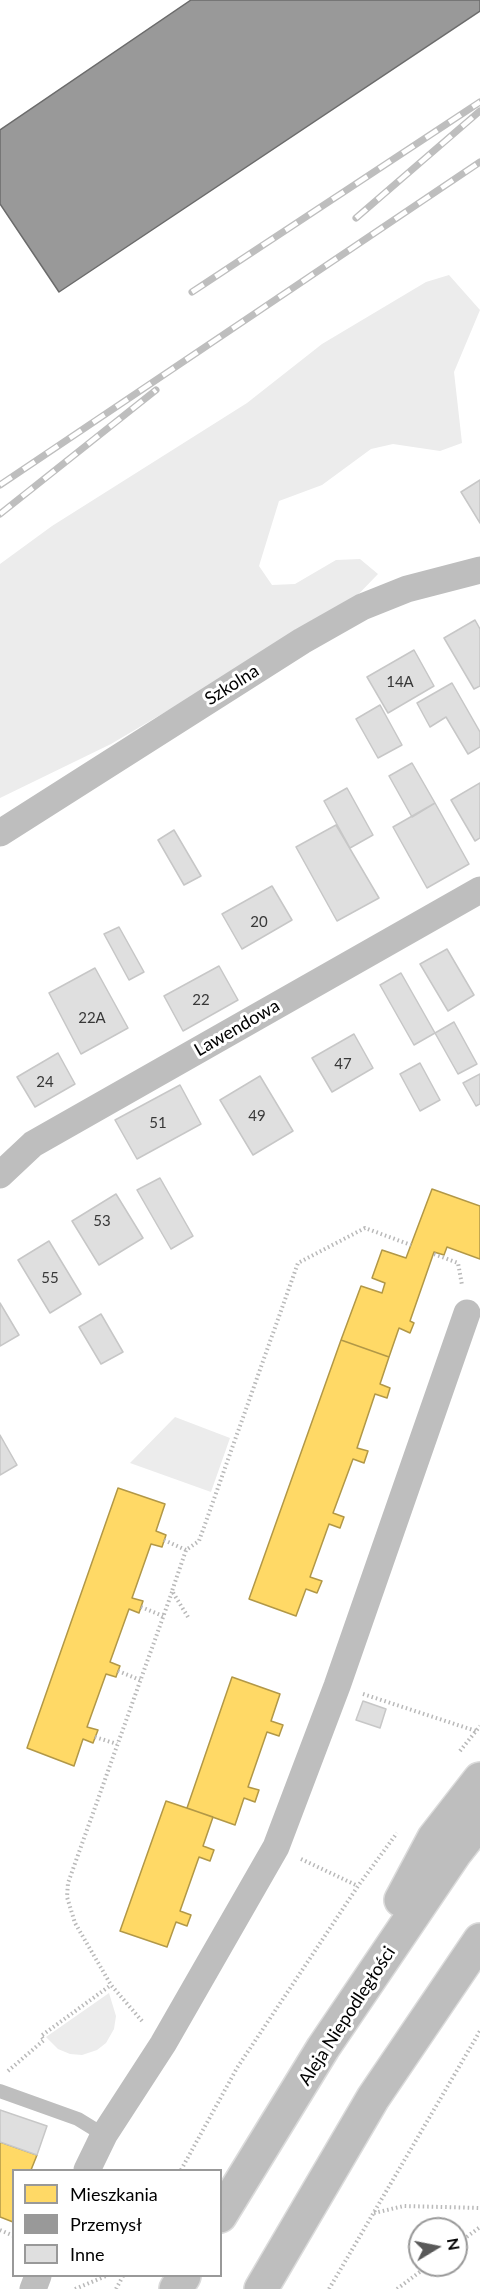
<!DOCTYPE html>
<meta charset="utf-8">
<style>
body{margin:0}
#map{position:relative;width:480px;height:2289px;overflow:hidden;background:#fff;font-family:Lato,sans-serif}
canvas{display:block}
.legend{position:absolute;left:12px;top:2169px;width:210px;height:108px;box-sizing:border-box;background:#fff;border:2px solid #999;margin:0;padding:8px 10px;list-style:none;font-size:18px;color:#000}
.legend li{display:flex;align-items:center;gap:12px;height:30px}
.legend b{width:30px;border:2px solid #999}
.north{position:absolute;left:408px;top:2217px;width:60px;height:60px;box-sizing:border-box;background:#fff;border:2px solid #999;border-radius:50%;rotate:80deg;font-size:16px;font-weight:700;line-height:24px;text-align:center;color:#000}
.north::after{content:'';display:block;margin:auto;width:21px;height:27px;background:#595959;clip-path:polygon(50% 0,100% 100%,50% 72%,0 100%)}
</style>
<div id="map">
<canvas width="480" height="2289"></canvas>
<ul class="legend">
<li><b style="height:16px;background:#ffd966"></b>Mieszkania</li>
<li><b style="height:16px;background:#999"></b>Przemysł</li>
<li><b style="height:16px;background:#dfdfdf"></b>Inne</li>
</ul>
<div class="north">N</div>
</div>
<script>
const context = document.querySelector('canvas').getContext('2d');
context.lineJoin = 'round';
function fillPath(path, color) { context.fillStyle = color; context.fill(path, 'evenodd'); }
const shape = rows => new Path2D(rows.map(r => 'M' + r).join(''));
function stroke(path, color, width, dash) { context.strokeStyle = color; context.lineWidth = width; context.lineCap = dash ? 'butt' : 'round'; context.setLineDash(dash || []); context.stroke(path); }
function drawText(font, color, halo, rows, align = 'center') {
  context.font = font + ' Lato,sans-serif'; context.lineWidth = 6; context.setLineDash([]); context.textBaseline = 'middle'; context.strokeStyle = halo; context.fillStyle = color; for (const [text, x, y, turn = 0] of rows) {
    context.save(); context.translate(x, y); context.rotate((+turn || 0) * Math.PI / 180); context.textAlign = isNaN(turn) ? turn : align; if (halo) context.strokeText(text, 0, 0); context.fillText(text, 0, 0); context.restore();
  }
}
fillPath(shape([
 [449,275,480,310,454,372,462,443,440,451,393,444,371,449,322,485,279,501,259,566,272,585,295,584,336,560,360,559,378,574,350,603,111,744,0,798,0,564,52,526,247,403,322,344,426,282],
 [175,1417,230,1438,211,1492,130,1463],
 [109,1993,116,2016,114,2029,106,2043,97,2050,82,2055,70,2054,58,2049,46,2037]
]), '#ececec');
const homes = shape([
 [432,1189,480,1206,480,1259,447,1247,444,1255,434,1252,410,1321,414,1323,410,1333,399,1328,389,1357,341,1340,361,1286,382,1293,385,1283,372,1278,382,1250,406,1258,432,1189],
 [341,1340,389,1357,380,1384,390,1388,387,1398,375,1394,357,1448,368,1451,364,1463,353,1459,333,1513,344,1517,340,1528,329,1524,310,1577,322,1581,317,1593,306,1589,296,1616,249,1599,341,1340],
 [118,1488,165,1504,156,1531,166,1535,162,1547,151,1544,132,1598,143,1601,139,1613,129,1609,110,1662,120,1666,118,1671,116,1677,106,1674,87,1727,98,1730,93,1743,83,1739,74,1766,27,1748,118,1488],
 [232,1677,280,1694,271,1721,283,1725,279,1736,267,1732,248,1787,259,1790,255,1802,244,1798,235,1825,187,1808,232,1677],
 [166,1801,213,1817,203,1846,214,1850,210,1861,199,1857,180,1911,191,1915,187,1926,176,1922,167,1947,120,1931,166,1801],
 [0,2142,37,2155,31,2170,14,2170,13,2222,0,2217,0,2142]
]);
fillPath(homes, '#ffd966');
stroke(homes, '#b29847', 1.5);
const industry = shape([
 [191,0,480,0,480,11,59,292,0,204,0,130,191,0]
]);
fillPath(industry, '#999');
stroke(industry, '#6b6b6b', 1.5);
const building = shape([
 [480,480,480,523,461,492,480,480],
 [475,620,480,629,480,686,474,689,444,638,475,620],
 [414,650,434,686,388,713,367,677,414,650],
 [452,683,480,732,480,747,468,754,446,717,430,727,417,703,452,683],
 [380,705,402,745,378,758,356,719,380,705],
 [412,763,435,803,412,817,389,776,412,763],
 [480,783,480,838,475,841,451,800,480,783],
 [347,788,373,835,350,848,324,801,347,788],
 [435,803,469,864,427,888,393,827,435,803],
 [336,825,379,898,337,921,296,847,336,825],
 [174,830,201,876,184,885,158,840,174,830],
 [272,886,292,920,242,949,222,914,272,886],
 [119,927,144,972,129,980,104,934,119,927],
 [447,949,474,995,448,1011,420,964,447,949],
 [219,966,238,1000,183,1031,164,996,219,966],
 [95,968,128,1028,81,1054,49,993,95,968],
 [401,973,435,1033,414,1045,380,985,401,973],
 [454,1022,477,1064,458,1074,435,1033,454,1022],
 [354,1034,373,1068,332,1092,312,1058,354,1034],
 [58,1053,75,1084,35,1107,17,1077,58,1053],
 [420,1063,440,1100,420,1111,400,1074,420,1063],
 [480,1074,480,1104,476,1106,463,1083,480,1074],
 [260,1076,293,1131,253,1155,220,1100,260,1076],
 [180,1085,201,1124,137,1159,115,1120,180,1085],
 [160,1178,193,1236,171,1249,137,1190,160,1178],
 [116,1194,143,1238,99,1265,72,1221,116,1194],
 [49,1241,81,1294,50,1313,18,1260,49,1241],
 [0,1303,19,1335,0,1346,0,1303],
 [101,1314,123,1352,101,1364,79,1327,101,1314],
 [0,1435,17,1465,0,1475,0,1435],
 [363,1701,386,1709,380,1728,356,1720,363,1701],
 [0,2110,47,2126,37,2155,0,2142,0,2110]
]);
fillPath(building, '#dfdfdf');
stroke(building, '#c7c7c7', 1.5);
const primary = shape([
 [401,1900,434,1838,480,1779],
 [220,2216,323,2048,455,1853,480,1821],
 [176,2289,184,2276],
 [261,2289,373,2098,480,1940]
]);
stroke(primary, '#dbdbdb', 36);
stroke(shape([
 [434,1254,458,1263,462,1285],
 [164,1540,186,1550],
 [141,1607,163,1616],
 [188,1617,172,1591,186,1550,199,1541,298,1263,365,1228,411,1245],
 [118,1671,140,1680],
 [363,1694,476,1731],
 [95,1737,117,1744],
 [460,1751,480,1726],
 [301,1859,358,1886],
 [142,2021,111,1985,75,1923,67,1897,68,1883,172,1592],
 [8,2071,44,2040,41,2036,111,1985],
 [181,2170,237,2068,358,1886,397,1833],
 [374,2213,404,2206,480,2208],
 [0,2230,14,2236],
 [456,2245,480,2227],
 [75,2289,106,2276],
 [116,2289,123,2276],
 [329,2289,480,2031],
 [397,2289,429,2265]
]), '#b9b9b9', 4, [1.5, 3]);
stroke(shape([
 [0,2091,78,2119,104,2135]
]), '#bebebe', 14);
stroke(shape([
 [0,833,302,641,362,607,407,589,480,570],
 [0,1175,33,1144,480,890],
 [87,2170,104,2135,163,2044,276,1847,337,1686,467,1313],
 [33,2289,38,2276]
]), '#bebebe', 27);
stroke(primary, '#bebebe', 33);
const rail = shape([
 [356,218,480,111],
 [192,292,480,102],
 [0,485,480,162],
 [0,514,156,390]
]);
stroke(rail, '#bebebe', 7);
stroke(rail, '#fff', 4.5, [14]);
drawText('15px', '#383838', null, [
 ["14A",400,682],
 ["20",259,922],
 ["22",201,1000],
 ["22A",92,1018],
 ["47",343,1064],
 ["24",45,1082],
 ["49",257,1116],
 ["51",158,1123],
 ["53",102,1221],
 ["55",50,1278]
]);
drawText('18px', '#000', '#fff', [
 ["Szkolna",232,685,-32],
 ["Lawendowa",237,1028,-30],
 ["Aleja Niepodległości",347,2016,-57]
]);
</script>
